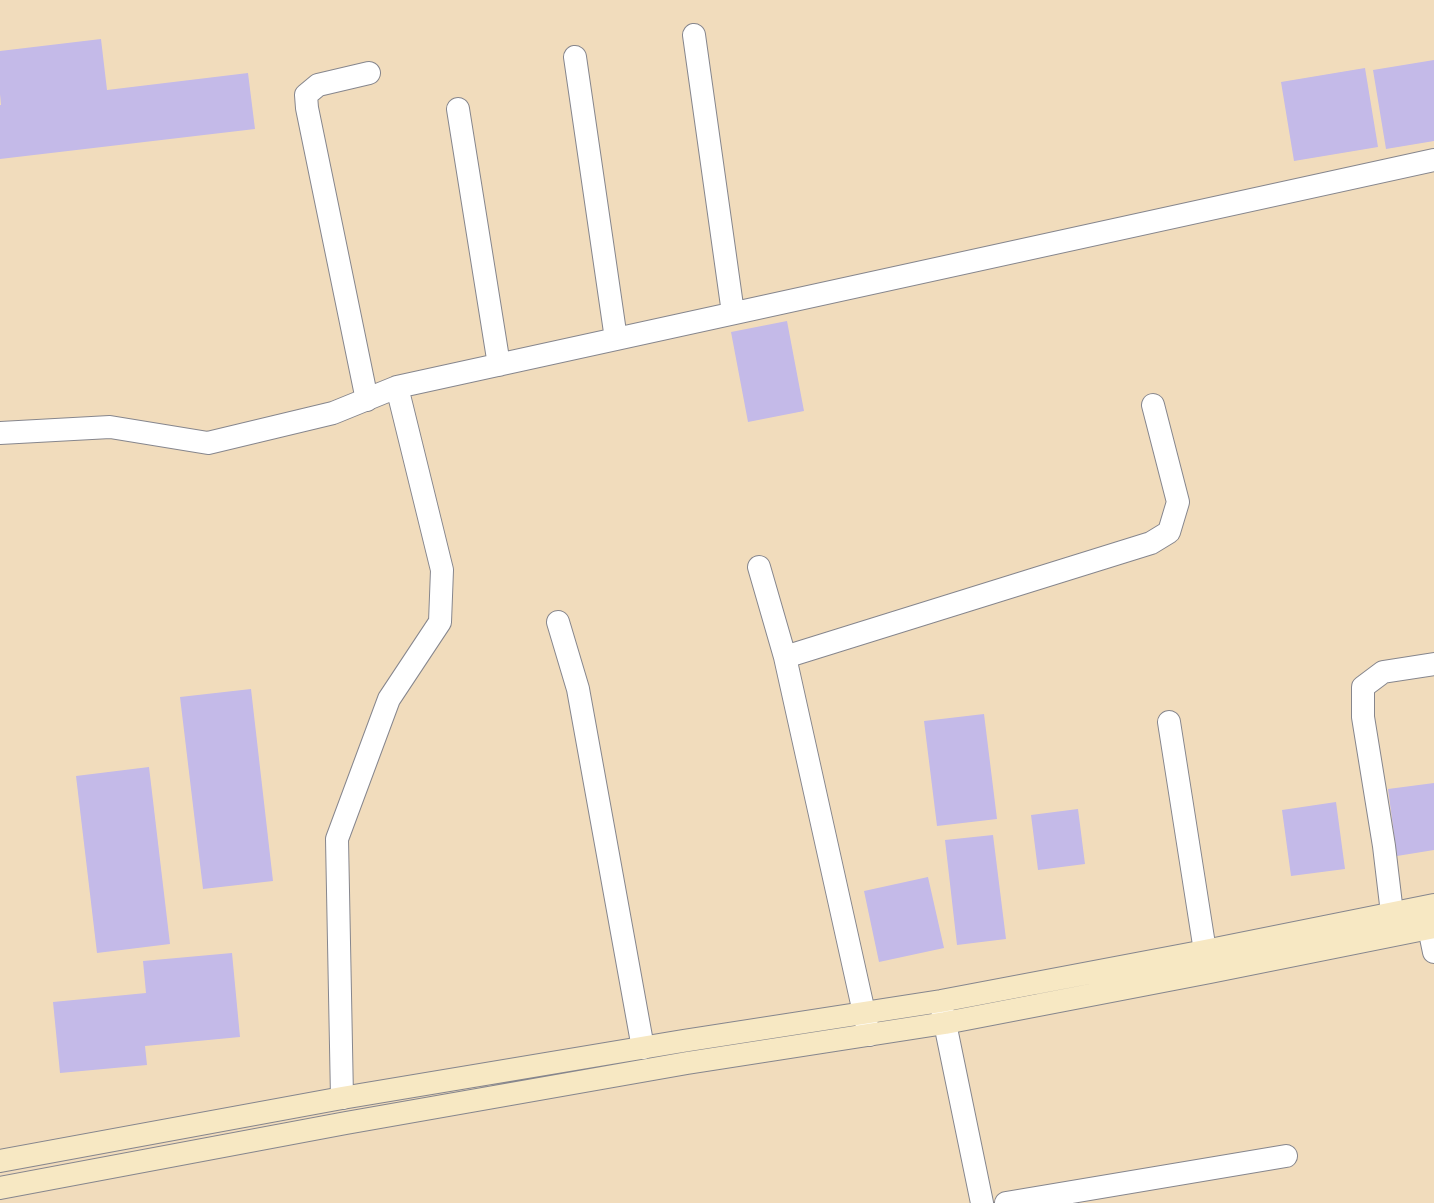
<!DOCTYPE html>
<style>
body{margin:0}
canvas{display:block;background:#f1dcbc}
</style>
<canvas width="1434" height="1203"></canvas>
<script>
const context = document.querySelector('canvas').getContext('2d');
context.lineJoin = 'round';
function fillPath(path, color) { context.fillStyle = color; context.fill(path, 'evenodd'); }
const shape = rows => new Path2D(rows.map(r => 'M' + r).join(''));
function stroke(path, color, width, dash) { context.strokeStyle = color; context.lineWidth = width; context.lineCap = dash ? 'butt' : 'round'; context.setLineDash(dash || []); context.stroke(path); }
fillPath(shape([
 [101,39,107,90,248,73,255,129,0,159,0,105,1,105,0,94,0,51],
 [1434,60,1434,141,1386,149,1373,70],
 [1365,68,1378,147,1294,161,1281,82],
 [787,321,804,411,748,422,731,332],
 [251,689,273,881,203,889,180,697],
 [984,714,997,819,937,826,924,721],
 [149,767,170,944,97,953,76,776],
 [1434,783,1434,850,1397,856,1388,789],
 [1336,802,1345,869,1291,876,1282,810],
 [1078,809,1085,864,1038,870,1031,815],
 [993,835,1006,939,957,945,945,840],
 [928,877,944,948,879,962,864,891],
 [232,953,240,1037,145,1046,147,1065,60,1073,53,1002,146,993,143,961]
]), '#c4bae8');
const minor = shape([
 [694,35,733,313],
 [575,57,616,339],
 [458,109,499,365],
 [367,400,307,108,306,95,318,85,369,73],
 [0,433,110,427,208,443,333,413,397,387],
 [759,567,785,657,869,1035],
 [558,622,578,689,643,1048],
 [785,657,1151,543,1169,532,1178,502,1153,405],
 [1169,722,1205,951],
 [1392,913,1384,846,1363,717,1363,687,1383,672,1434,664],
 [1429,928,1434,952],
 [342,1098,337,839,389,699,440,622,442,570,397,387,1434,160],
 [1006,1203,1286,1156]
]);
const tertiary = shape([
 [941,1004,982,1203]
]);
const secondary = shape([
 [0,1161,342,1098,683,1041,941,1001,1205,951,1434,905],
 [0,1188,346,1123,687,1063,945,1023,1210,972,1434,927]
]);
stroke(minor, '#86868d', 24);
stroke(tertiary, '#86868d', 24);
stroke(secondary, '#86868d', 24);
stroke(minor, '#fff', 22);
stroke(tertiary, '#fff', 22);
stroke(secondary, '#f7e8c3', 22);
</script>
